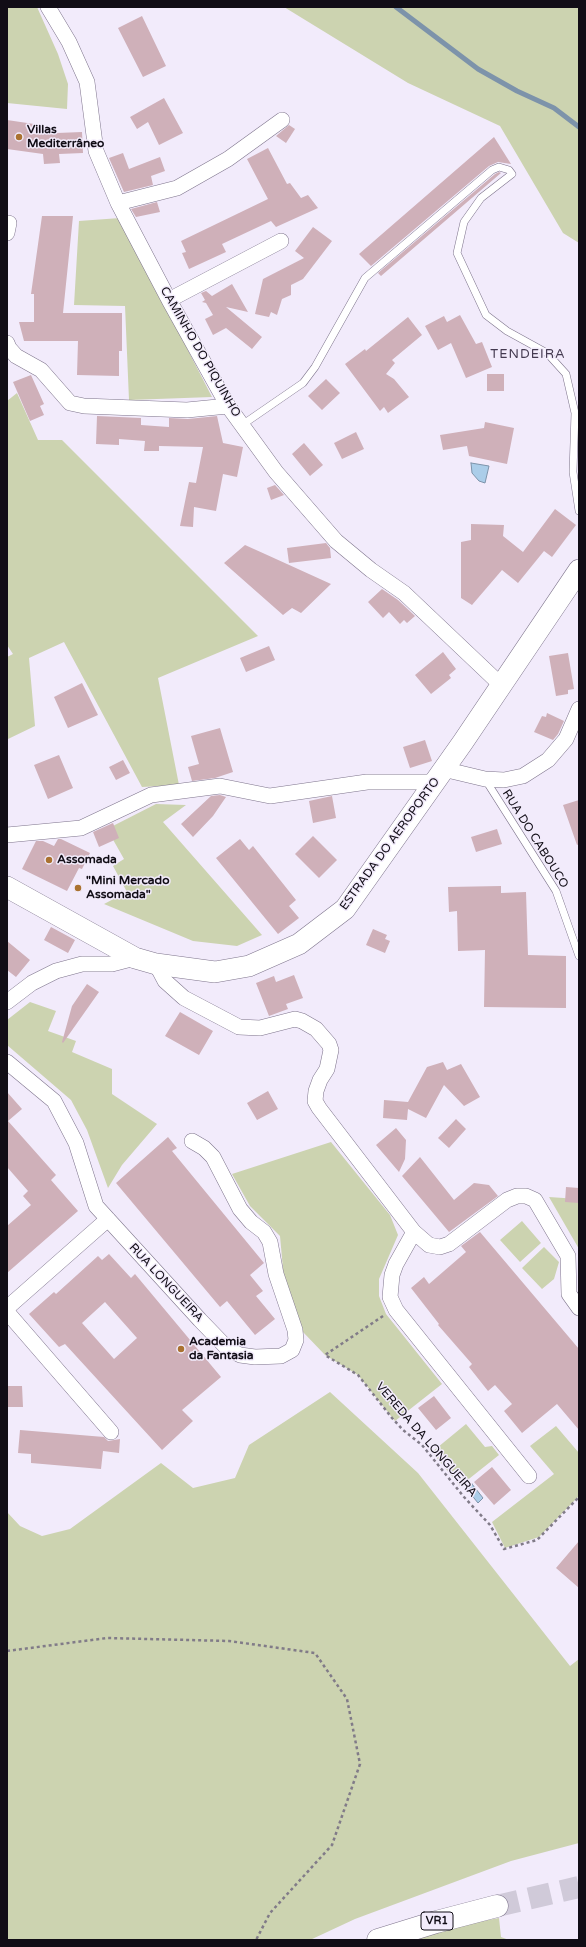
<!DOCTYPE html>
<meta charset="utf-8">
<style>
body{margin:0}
#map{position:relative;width:586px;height:1947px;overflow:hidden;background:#f2ebfb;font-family:"Varela Round",sans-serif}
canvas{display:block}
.frame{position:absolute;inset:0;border:8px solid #110d16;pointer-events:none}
</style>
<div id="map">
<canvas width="586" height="1947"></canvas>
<div class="frame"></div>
</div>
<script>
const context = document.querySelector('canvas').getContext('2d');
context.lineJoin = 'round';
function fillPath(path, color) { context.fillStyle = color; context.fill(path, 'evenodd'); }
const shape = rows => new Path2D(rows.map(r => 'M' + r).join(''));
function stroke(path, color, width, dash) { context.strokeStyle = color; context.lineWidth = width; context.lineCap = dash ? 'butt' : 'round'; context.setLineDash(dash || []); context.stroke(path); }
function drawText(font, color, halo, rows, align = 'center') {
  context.font = font + ' "Varela Round",sans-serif'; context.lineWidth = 3; context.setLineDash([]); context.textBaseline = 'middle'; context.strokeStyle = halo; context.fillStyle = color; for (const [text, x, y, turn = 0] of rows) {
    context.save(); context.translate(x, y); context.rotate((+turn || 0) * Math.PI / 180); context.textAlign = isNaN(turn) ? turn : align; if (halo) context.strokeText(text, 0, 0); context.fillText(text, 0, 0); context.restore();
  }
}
fillPath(shape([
 [7,7,37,7,58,54,68,84,67,109,7,103],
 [284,7,579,7,579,243,563,233,500,126,408,83],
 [120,218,212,397,129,400,125,306,74,305,79,221],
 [17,393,38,440,62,440,258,636,158,678,179,785,142,787,64,642,29,658,35,726,8,739,7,737,7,657,13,654,7,645,7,401],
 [156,804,186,805,163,822,262,935,237,946,193,941,104,904,127,892,113,866,124,859,107,829],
 [30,1002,56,1011,48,1031,76,1041,72,1052,112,1069,112,1094,157,1124,122,1165,108,1188,87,1130,71,1100,7,1045,7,1020],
 [331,1142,390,1215,398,1235,379,1279,379,1296,386,1314,442,1384,395,1421,358,1375,325,1355,303,1332,284,1280,280,1236,250,1206,232,1174],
 [549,1197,578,1199,579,1249],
 [522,1221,541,1243,520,1262,500,1240],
 [544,1247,559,1262,554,1279,542,1289,522,1268],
 [330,1392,418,1473,570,1666,579,1659,579,1843,511,1861,355,1919,310,1940,7,1940,7,1512,20,1526,42,1536,70,1529,161,1463,193,1488,235,1478,249,1445],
 [466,1424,485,1447,492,1446,499,1455,460,1486,432,1452],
 [556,1426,579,1453,579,1496,539,1537,505,1548,492,1522,554,1474,530,1446],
 [499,1918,501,1937,509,1940,411,1940,471,1923]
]), '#ccd3b0');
const water = shape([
 [471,463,489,466,485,483,479,481,472,473,471,463],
 [472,1484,483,1498,478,1503,466,1488,472,1484]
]);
fillPath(water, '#abcde9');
stroke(water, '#7d93aa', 1);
stroke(shape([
 [396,7,478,69,517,91,554,108,579,127]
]), '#7d93aa', 5);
fillPath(shape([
 [142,16,166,66,143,77,118,28],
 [164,98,183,133,159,145,148,122,137,129,130,117],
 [7,120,34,124,32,134,82,132,83,153,59,154,60,163,44,164,43,154,7,149],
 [289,125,295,129,286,143,276,136],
 [494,137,511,164,498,162,489,166,371,266,359,254],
 [268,148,287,184,290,183,301,198,308,195,318,208,276,227,271,221,222,244,226,252,189,269,182,253,186,252,181,241,268,199,247,159],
 [123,153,129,169,160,157,165,171,151,176,153,185,124,192,109,158],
 [499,172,501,173,381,276,378,273,495,174],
 [157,202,160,212,136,217,131,209],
 [42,216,73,216,63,313,122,313,122,351,119,351,119,376,77,375,78,341,24,341,19,322,34,322,34,294,31,294],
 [313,227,332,241,303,279,291,285,291,295,282,299,277,315,271,312,269,317,255,314,263,279,304,258,295,251],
 [232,284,248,312,226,307,262,337,252,349,226,328,213,335,205,319,213,315,206,303,202,302,205,300,201,293,206,291,212,296],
 [460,315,476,344,482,342,492,367,466,378,451,343,438,350,425,326,444,316,447,322],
 [408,317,422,335,392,360,395,363,386,374,394,379,409,397,388,413,384,407,380,411,345,364,365,349,366,351],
 [487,374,504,374,504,391,487,391],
 [31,375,44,404,40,406,44,415,30,421,13,382],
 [326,379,340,393,322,410,308,396],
 [97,416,141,418,141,425,169,427,169,418,188,419,217,416,223,443,243,447,237,477,223,474,216,511,194,507,193,527,180,526,189,482,196,483,203,447,159,446,159,451,144,451,145,441,119,439,119,445,96,444],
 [485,422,514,428,507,464,469,456,467,446,443,450,440,435,484,428],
 [356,432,364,449,342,459,334,443],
 [304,443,323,465,310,476,292,454],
 [275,485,284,495,271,500,267,488],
 [555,509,576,525,552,557,544,551,518,583,502,570,472,605,461,598,461,542,471,540,471,524,504,525,503,536,523,552],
 [326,543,330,548,331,558,289,563,287,548],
 [245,545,265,554,331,584,301,613,292,608,283,615,224,563],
 [382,589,398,600,415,616,407,623,404,620,400,624,389,612,383,618,368,602],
 [269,646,275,660,246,672,240,658],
 [443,652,456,669,449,675,451,678,431,694,415,675],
 [568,653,574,689,568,690,568,694,556,696,549,656],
 [82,683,98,715,68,728,54,697],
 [547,713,564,721,558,734,553,740,534,732,542,716,546,717],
 [220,728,233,772,215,778,192,781,188,767,199,764,191,736],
 [425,740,432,761,410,768,403,747],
 [59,755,73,788,48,799,34,765],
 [123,760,130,773,116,780,109,767],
 [220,795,226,797,213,816,193,837,181,824,211,796],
 [332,796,336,818,313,823,309,801],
 [579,800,579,844,577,845,563,805],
 [113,823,119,838,99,847,93,832],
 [497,829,502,844,476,852,471,837],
 [313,836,337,860,319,878,295,854],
 [58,839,61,839,90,853,82,869,79,868,67,891,22,869,36,841,43,841,54,846],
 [240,839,249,850,253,846,296,900,289,906,299,918,278,934,216,858],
 [501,886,501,893,526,892,528,955,566,956,566,1008,484,1007,485,950,458,951,457,911,449,912,448,887],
 [51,927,75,940,68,953,44,940],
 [373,929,387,935,385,939,390,941,385,953,366,945],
 [7,941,30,960,16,977,7,970],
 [294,975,303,998,286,1004,288,1009,269,1016,256,983,274,976,276,982],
 [87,984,99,992,63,1043,62,1042,72,1006],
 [180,1012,213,1031,199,1055,165,1036],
 [443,1062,447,1070,461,1064,480,1097,464,1106,444,1085,426,1118,408,1109,407,1120,383,1118,384,1100,408,1102,427,1067],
 [268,1091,278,1109,257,1120,247,1103],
 [7,1092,22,1109,8,1121,56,1175,51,1180,78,1211,7,1273,7,1226,31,1205,23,1196,28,1191,7,1167],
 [456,1119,466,1129,449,1148,438,1138],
 [396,1128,406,1140,405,1159,399,1172,376,1145],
 [168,1137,177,1148,172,1151,264,1263,250,1275,263,1291,256,1296,275,1319,255,1335,227,1301,220,1307,116,1183],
 [420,1157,454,1200,474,1183,489,1185,498,1196,449,1232,402,1176],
 [566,1187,579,1188,579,1203,565,1202],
 [480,1232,579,1349,579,1430,557,1404,522,1433,504,1411,512,1404,495,1385,488,1391,469,1367,472,1364,438,1325,439,1324,411,1288,424,1277,429,1284,466,1252,461,1246],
 [109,1254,131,1278,135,1274,221,1377,182,1410,193,1421,162,1450,65,1344,59,1347,29,1314,54,1292,56,1294,98,1256,102,1260],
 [105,1302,137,1338,114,1359,82,1323],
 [7,1386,22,1386,23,1407,7,1407],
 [434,1396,451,1418,436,1430,418,1408],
 [20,1430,104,1437,108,1441,120,1439,119,1453,103,1451,101,1469,31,1463,31,1454,18,1453],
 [492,1467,511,1490,494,1505,474,1482],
 [579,1541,579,1588,556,1568]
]), '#cfb0b9');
stroke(shape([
 [497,1906,579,1887]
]), '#d0cad9', 22, [22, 11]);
const lane = shape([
 [242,425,303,383,315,367,365,278,492,170,499,167,509,170,512,174,481,198,464,222,457,253,486,315,507,331,547,353,566,374,575,413,573,472,579,511],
 [485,779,556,891,579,956]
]);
const street = shape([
 [48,7,69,42,87,82,96,151,118,203,169,300,228,406,276,472,336,541,371,570,404,593,501,685],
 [118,203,177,188,228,159,282,120],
 [7,233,9,223],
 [169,300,281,241],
 [7,343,9,348,16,356,41,370,70,403,84,406,187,410,228,406],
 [443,769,485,779,504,780,523,776,548,760,566,739,579,709],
 [7,835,81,828,151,795,220,786,270,796,367,782,435,782],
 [156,964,165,981,184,998,239,1027,260,1028,295,1019,302,1021,316,1029,329,1044,331,1050,327,1069,320,1080,316,1091,315,1101,319,1108,414,1232,429,1245,440,1247,449,1244,507,1200,517,1196,526,1196,535,1200,568,1256,569,1294,579,1308],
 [7,1002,32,983,56,971,82,964,112,964,135,958],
 [7,1062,54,1101,76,1143,96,1206,200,1320,227,1348,240,1355,255,1357,281,1356,292,1350,296,1340,295,1330,276,1274,270,1242,264,1232,251,1222,240,1209,213,1157,204,1148,192,1141],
 [414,1232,396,1264,392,1275,390,1297,396,1310,529,1476],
 [7,1308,108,1219],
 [7,1312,111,1432]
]);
const secondary = shape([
 [7,887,135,958,156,964,215,972,249,966,299,944,345,909,463,742,579,570]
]);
const highway = shape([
 [378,1940,436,1922,497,1906]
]);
stroke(lane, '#7e748c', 8);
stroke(street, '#7e748c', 16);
stroke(secondary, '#7e748c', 22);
stroke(highway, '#7e748c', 23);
stroke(shape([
 [383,1316,325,1355,358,1375,392,1418,403,1430,422,1445,464,1497,490,1525,504,1549,537,1540,579,1497],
 [7,1651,107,1638,229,1641,315,1653,347,1699,360,1764,332,1845,270,1913,256,1940]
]), '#817b88', 2.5, [3, 3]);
stroke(lane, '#fff', 7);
stroke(street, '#fff', 15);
stroke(secondary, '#fff', 21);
stroke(highway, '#fff', 22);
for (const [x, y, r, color] of [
 [19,137,4,"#aa7230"],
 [49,860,4,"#aa7230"],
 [78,888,4,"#aa7230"],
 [181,1349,4,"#aa7230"]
]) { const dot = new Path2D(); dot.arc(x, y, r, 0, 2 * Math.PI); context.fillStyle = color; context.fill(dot); stroke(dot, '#f2ebfb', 1.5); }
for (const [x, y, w] of [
 [437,1921,32]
]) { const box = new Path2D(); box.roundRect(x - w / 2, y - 9, w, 18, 3); context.fillStyle = '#f2ebfb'; context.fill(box); stroke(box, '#110d16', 1); }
drawText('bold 11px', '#110d16', null, [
 ["VR1",437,1921]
]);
drawText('bold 12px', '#110d16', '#f2ebfb', [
 ["Villas",27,130],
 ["Mediterrâneo",27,144],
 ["Assomada",57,860],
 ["\"Mini Mercado",86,881],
 ["Assomada\"",86,895],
 ["Academia",189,1342],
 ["da Fantasia",189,1356]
], 'left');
drawText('12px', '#110d16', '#f2ebfb', [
 ["CAMINHO DO PIQUINHO",200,352,60],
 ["RUA DO CABOUCO",535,839,58],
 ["ESTRADA DO AEROPORTO",390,844,-54],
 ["RUA LONGUEIRA",166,1283,47],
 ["VEREDA DA LONGUEIRA",426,1440,49]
]);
context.letterSpacing = '1px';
drawText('13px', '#443a50', '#f2ebfb', [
 ["TENDEIRA",528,355]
]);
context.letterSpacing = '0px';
</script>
